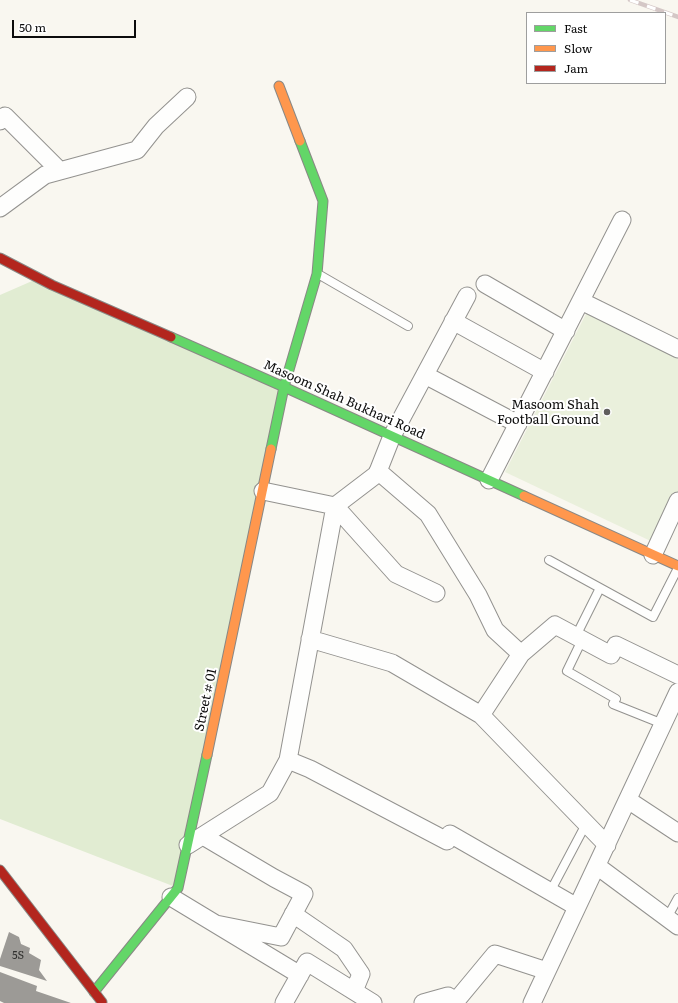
<!DOCTYPE html>
<style>
body{margin:0}
#map{position:relative;width:678px;height:1003px;overflow:hidden;background:#f9f7f0;font-family:Literata,serif}
canvas{display:block}
.legend{position:absolute;left:526px;top:12px;width:140px;height:72px;box-sizing:border-box;background:#fff;border:1px solid #9e9e9e;margin:0;padding:5px 7px;list-style:none;font-size:12px;color:#0c0c0c}
.legend li{display:flex;align-items:center;gap:8px;height:20px}
.legend b{width:20px;border:1px solid #9e9e9e}
.scale{position:absolute;left:12px;top:20px;width:124px;height:18px;box-sizing:border-box;border:2px solid #0c0c0c;border-top:0;padding-left:5px;font-size:12px;line-height:14px;white-space:nowrap;color:#0c0c0c;-webkit-text-stroke:3px #fff;paint-order:stroke}
</style>
<div id="map">
<canvas width="678" height="1003"></canvas>
<ul class="legend">
<li><b style="height:5px;background:#63d668"></b>Fast</li>
<li><b style="height:5px;background:#ff974d"></b>Slow</li>
<li><b style="height:5px;background:#b3261e"></b>Jam</li>
</ul>
<div class="scale">50 m</div>
</div>
<script>
const context = document.querySelector('canvas').getContext('2d');
context.lineJoin = 'round';
function fillPath(path, color) { context.fillStyle = color; context.fill(path, 'evenodd'); }
const shape = rows => new Path2D(rows.map(r => 'M' + r).join(''));
function stroke(path, color, width, dash) { context.strokeStyle = color; context.lineWidth = width; context.lineCap = dash ? 'butt' : 'round'; context.setLineDash(dash || []); context.stroke(path); }
function drawText(font, color, halo, rows, align = 'center') {
  context.font = font + ' Literata,serif'; context.lineWidth = 4; context.setLineDash([]); context.textBaseline = 'middle'; context.strokeStyle = halo; context.fillStyle = color; for (const [text, x, y, turn = 0] of rows) {
    context.save(); context.translate(x, y); context.rotate((+turn || 0) * Math.PI / 180); context.textAlign = isNaN(turn) ? turn : align; if (halo) context.strokeText(text, 0, 0); context.fillText(text, 0, 0); context.restore();
  }
}
fillPath(shape([
 [39,278,284,387,178,888,0,819,0,295]
]), '#e1ecd2');
fillPath(shape([
 [588,310,678,353,678,501,657,544,505,472]
]), '#eaf0dc');
fillPath(shape([
 [9,932,19,937,21,944,30,948,29,953,41,960,39,970,47,981,0,966,0,959],
 [0,972,37,986,36,991,71,1003,4,1003,0,1001]
]), '#9c9a96');
const lane = shape([
 [318,274,408,326],
 [549,560,653,617,678,568],
 [576,636,600,588],
 [582,640,567,671,616,699,613,704,663,724],
 [550,892,586,824],
 [667,918,678,898]
]);
const street = shape([
 [0,121,5,116,60,171],
 [0,208,45,175,137,150,156,126,187,97],
 [485,284,566,331],
 [581,301,678,349],
 [453,321,545,372],
 [425,375,518,424],
 [378,471,428,514,478,595,495,630,521,654],
 [489,480,622,220],
 [263,491,335,506,396,574,436,593],
 [653,555,678,501],
 [310,639,392,663,481,715,607,845],
 [481,715,521,654,555,625,611,655,616,645,678,675],
 [288,760,310,769,447,841,450,834,577,907],
 [628,800,678,833],
 [203,836,274,878,304,894,281,937,216,924],
 [188,845,270,793,288,760,335,506,377,474,392,436,467,296],
 [597,866,678,926],
 [171,897,300,975],
 [293,914,344,949,361,974,354,991],
 [284,1003,307,962,373,1003],
 [423,1003,448,996,456,1001,495,954,547,971],
 [532,1003,678,692]
]);
const fast = shape([
 [171,337,284,387,524,496],
 [271,449,284,387,317,274,323,201,300,141],
 [94,992,178,888,207,755]
]);
const slow = shape([
 [279,86,300,141],
 [524,496,678,566],
 [207,755,271,449]
]);
const jam = shape([
 [0,258,52,285,171,337],
 [0,870,102,1002]
]);
stroke(lane, '#93928f', 10);
stroke(street, '#93928f', 19);
stroke(fast, '#898885', 11);
stroke(slow, '#898885', 11);
stroke(jam, '#898885', 11);
stroke(lane, '#fefefd', 8);
stroke(street, '#fefefd', 17);
stroke(fast, '#63d668', 9);
stroke(slow, '#ff974d', 9);
stroke(jam, '#b3261e', 9);
const rail = shape([
 [630,0,678,17]
]);
stroke(rail, '#d4c7c6', 4.5);
stroke(rail, '#fff', 3, [9]);
for (const [x, y, r, color] of [
 [607,412,4,"#5f5e5c"]
]) { const dot = new Path2D(); dot.arc(x, y, r, 0, 2 * Math.PI); context.fillStyle = color; context.fill(dot); stroke(dot, '#fff', 1.5); }
drawText('11px', '#30302e', null, [
 ["5S",18,956]
]);
drawText('13px', '#0c0c0c', '#fff', [
 ["Masoom Shah Bukhari Road",344,400,24],
 ["Street # 01",206,700,-78]
]);
drawText('13px', '#0c0c0c', '#fff', [
 ["Masoom Shah",599,405],
 ["Football Ground",599,420]
], 'right');
</script>
